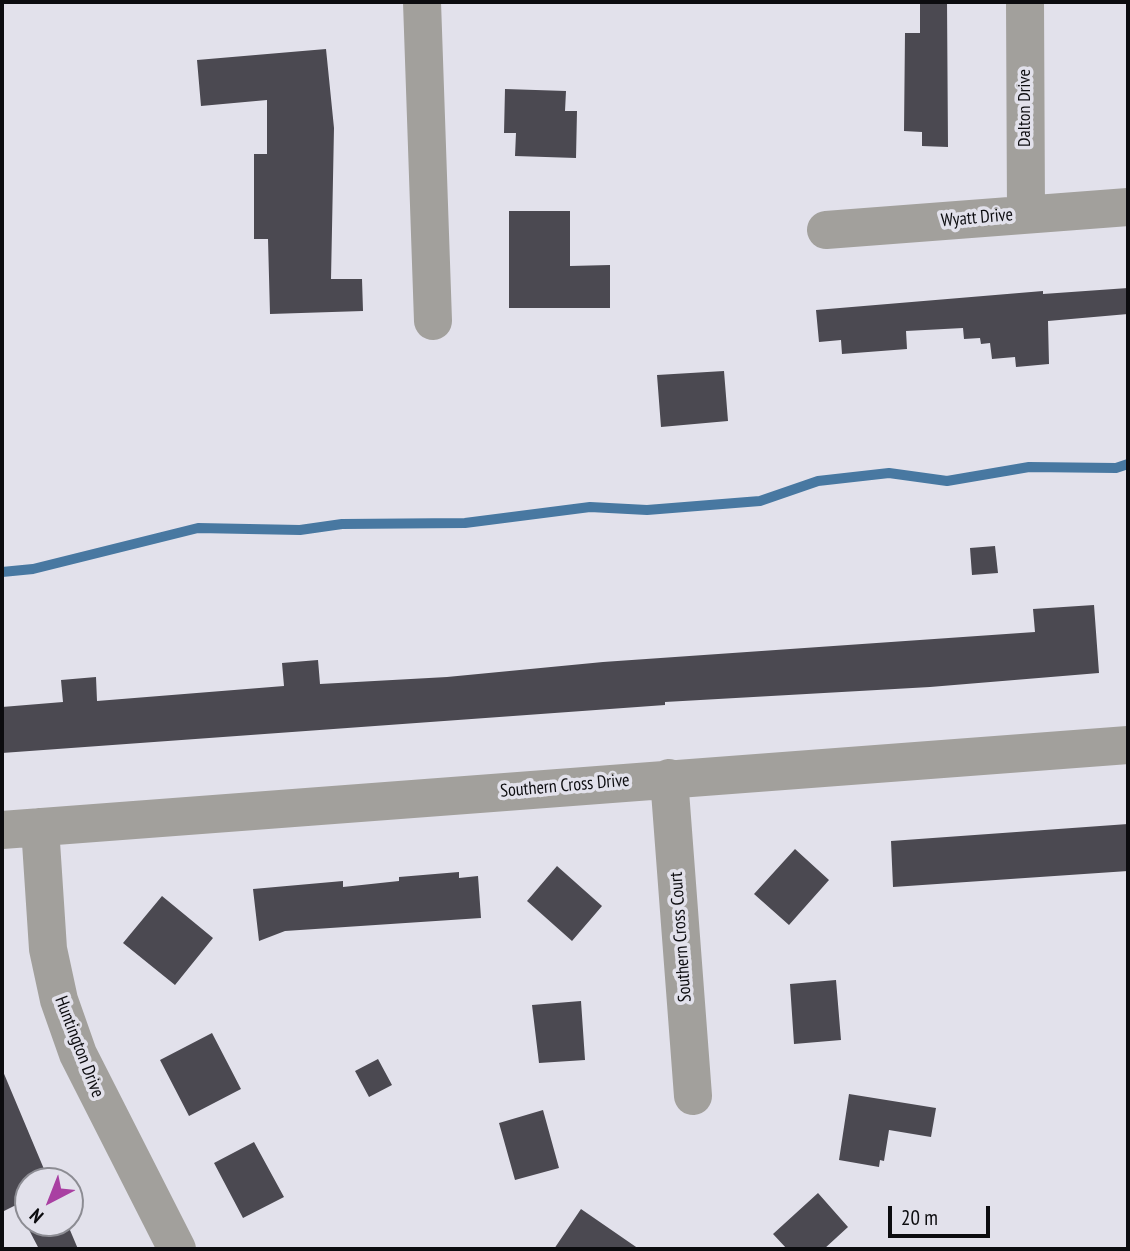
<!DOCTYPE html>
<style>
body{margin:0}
#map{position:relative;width:1130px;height:1251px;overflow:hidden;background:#e2e1eb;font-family:"PT Sans Narrow",sans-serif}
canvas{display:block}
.frame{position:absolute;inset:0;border:4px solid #0c0c0f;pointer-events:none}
.north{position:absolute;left:14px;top:1167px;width:70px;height:70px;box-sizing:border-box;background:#e2e1eb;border:2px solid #8c8c93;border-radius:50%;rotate:222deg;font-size:19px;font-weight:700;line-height:28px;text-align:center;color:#0c0c0f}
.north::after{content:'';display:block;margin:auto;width:24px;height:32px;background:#a940a2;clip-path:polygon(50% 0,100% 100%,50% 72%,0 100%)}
.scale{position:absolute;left:888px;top:1206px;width:102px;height:32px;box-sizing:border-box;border:4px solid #0c0c0f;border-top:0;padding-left:9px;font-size:21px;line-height:24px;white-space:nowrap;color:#0c0c0f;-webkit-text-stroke:5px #e2e1eb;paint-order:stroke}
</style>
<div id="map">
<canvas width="1130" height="1251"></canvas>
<div class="frame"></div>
<div class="north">N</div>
<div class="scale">20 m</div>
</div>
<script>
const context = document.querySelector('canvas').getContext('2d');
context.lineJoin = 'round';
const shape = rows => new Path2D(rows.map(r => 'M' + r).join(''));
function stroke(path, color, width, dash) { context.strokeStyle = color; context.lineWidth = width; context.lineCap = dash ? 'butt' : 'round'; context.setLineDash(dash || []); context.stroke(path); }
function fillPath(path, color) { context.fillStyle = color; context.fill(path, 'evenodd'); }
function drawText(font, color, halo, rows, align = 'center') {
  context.font = font + ' "PT Sans Narrow",sans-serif'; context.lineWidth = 7; context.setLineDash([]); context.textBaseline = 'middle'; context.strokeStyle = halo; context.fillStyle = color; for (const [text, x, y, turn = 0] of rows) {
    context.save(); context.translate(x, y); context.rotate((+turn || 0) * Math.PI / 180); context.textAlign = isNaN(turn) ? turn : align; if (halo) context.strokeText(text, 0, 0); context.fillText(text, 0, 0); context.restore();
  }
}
stroke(shape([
 [2,572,33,569,198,528,300,530,342,524,465,523,590,507,647,510,760,501,818,481,889,473,947,481,1029,467,1116,468,1128,464]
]), '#4878a1', 10);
fillPath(shape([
 [920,2,947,2,948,147,922,146,922,132,904,131,905,33,920,33],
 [326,49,334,128,331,279,362,279,363,311,270,314,268,239,254,239,254,154,267,154,267,100,201,106,197,60],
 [505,89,566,91,565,111,577,111,576,158,515,156,516,133,504,133],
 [509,211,570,211,570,266,610,265,610,308,509,308],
 [1128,288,1128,314,1048,321,1049,364,1016,367,1015,357,992,359,990,343,981,344,980,338,964,339,963,328,906,331,907,349,842,354,841,340,819,342,816,310,1043,291,1043,294],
 [724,371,728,421,661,427,657,375],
 [995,546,998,573,972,575,970,548],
 [1094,605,1099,673,930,687,665,702,665,705,2,753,2,707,63,702,61,680,96,677,97,701,284,686,282,663,318,660,320,684,447,677,603,662,1035,632,1033,609],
 [1128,824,1128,871,893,887,891,841],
 [795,849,829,880,789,925,754,894],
 [557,866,602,906,572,941,527,901],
 [459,872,459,878,478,876,481,918,285,931,259,941,253,889,343,881,343,887,399,881,399,877],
 [162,896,213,938,175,985,123,943],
 [836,980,841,1040,794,1044,790,984],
 [581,1001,585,1060,539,1063,532,1005],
 [212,1033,241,1089,189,1116,160,1060],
 [378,1059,392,1085,369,1097,355,1071],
 [2,1069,49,1181,28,1181,28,1223,67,1223,78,1249,39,1249,16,1205,2,1212],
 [849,1094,936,1108,931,1137,889,1130,884,1161,880,1160,879,1167,839,1160],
 [543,1110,559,1168,515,1180,499,1123],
 [254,1142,284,1197,243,1218,214,1163],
 [818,1193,848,1227,824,1249,787,1249,773,1234],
 [581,1209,639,1249,554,1249]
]), '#4b4951');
stroke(shape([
 [422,2,433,321],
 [1025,2,1026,214],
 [826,230,1128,207],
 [669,778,693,1096],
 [40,827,48,949,59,1000,78,1054,177,1249],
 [2,830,1128,745]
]), '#a2a09c', 38);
drawText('18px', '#0c0c0f', '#e2e1eb', [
 ["Dalton Drive",1025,108,-90],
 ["Wyatt Drive",977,218,-5],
 ["Southern Cross Drive",565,786,-5],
 ["Southern Cross Court",681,937,-94],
 ["Huntington Drive",79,1047,69]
]);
</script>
